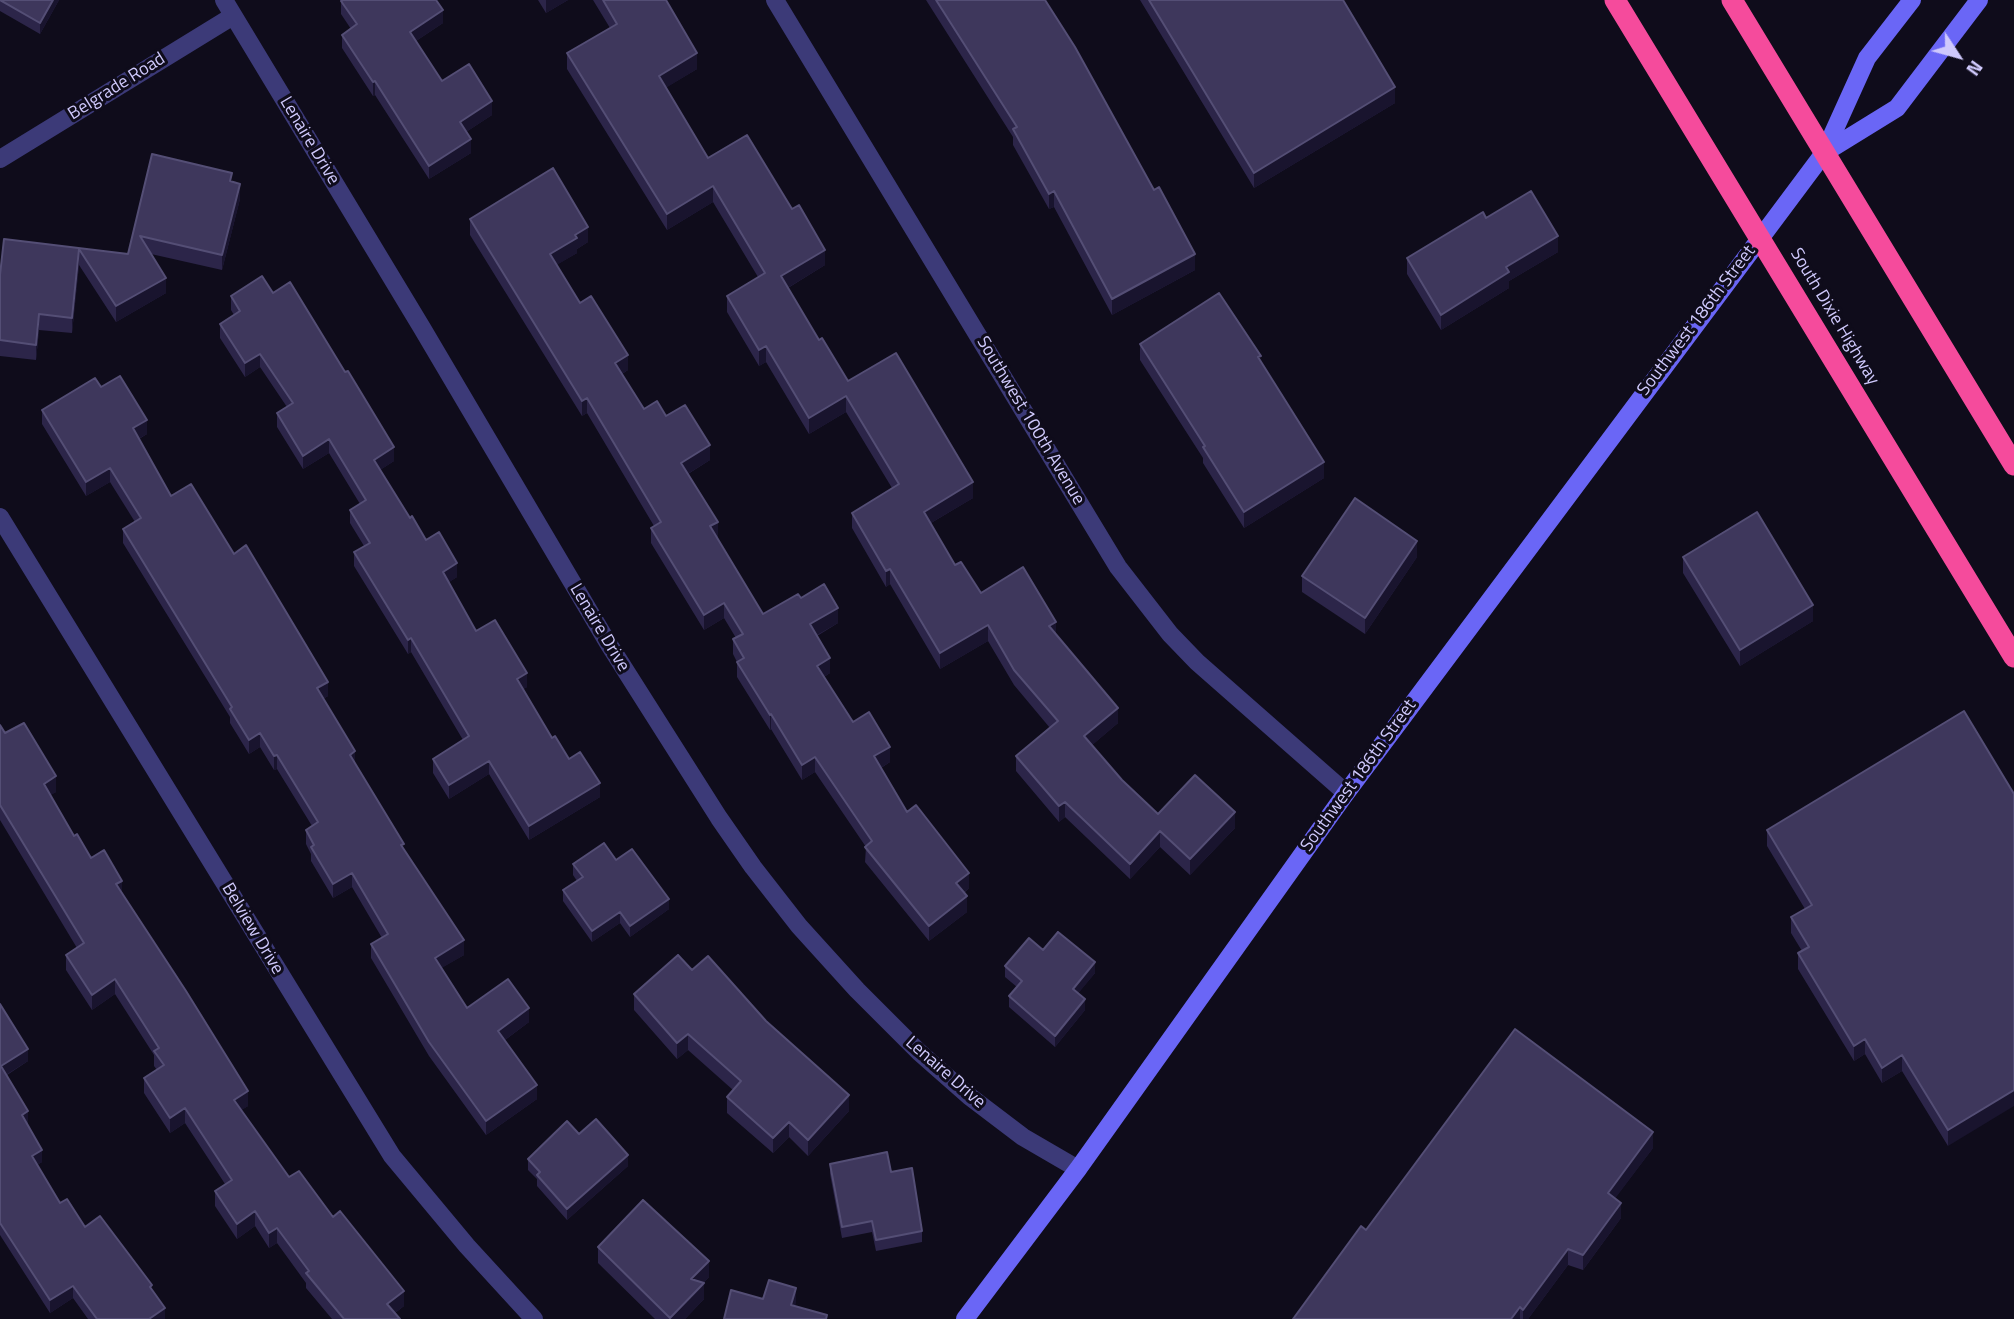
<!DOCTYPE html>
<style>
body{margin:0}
#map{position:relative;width:2014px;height:1319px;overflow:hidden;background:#0f0c1b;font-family:"Titillium Web",sans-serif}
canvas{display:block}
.north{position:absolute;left:1923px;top:21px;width:70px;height:70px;-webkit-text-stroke:5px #0f0c1b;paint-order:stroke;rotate:126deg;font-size:19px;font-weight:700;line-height:28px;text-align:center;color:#cfc9fc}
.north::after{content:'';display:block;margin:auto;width:24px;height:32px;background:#cfc9fc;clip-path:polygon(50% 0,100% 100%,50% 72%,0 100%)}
</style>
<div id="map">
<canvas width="2014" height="1319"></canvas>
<div class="north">N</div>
</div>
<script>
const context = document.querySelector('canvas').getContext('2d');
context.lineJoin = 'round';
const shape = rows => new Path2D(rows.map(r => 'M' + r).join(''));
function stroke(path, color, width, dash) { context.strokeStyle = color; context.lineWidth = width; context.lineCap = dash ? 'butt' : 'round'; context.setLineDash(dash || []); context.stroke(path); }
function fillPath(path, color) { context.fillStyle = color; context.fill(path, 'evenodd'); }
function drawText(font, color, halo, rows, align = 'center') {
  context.font = font + ' "Titillium Web",sans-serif'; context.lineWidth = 6; context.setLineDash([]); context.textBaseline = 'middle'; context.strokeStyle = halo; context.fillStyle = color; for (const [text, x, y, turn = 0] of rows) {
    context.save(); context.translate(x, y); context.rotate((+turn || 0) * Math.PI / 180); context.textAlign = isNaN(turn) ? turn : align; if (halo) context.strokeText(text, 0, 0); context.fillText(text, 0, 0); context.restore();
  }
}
stroke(shape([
 [224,0,422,328,608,643,719,818,753,867,799,926,857,990,919,1052,969,1096,1023,1137,1078,1169],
 [775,0,1118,567,1170,634,1197,662,1346,793],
 [0,159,233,16],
 [0,517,392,1156,467,1246,534,1319]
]), '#3c3a78', 18);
stroke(shape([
 [1824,153,1897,108,1979,0],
 [965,1319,1078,1169,1346,793,1824,153,1867,58,1912,0]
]), '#6a66f6', 18);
stroke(shape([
 [1615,0,2014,657],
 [1732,0,2014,465]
]), '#f54b9c', 21);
fillPath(shape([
 [0,0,59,0,40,34,0,11],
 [538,0,568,0,546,13],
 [593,0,666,0,697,69,665,88,708,158,825,265,788,288,819,340,848,381,973,498,931,523,955,565,981,593,1056,634,1118,723,1092,745,1122,780,1158,814,1235,828,1190,875,1160,847,1130,879,1065,817,1059,822,1016,771,1016,756,1050,728,1014,685,988,641,940,669,890,584,886,587,852,528,852,513,892,488,846,412,809,434,766,362,759,366,727,312,727,296,758,277,713,202,667,230,567,69,567,53,610,28],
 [926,0,1045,0,1195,270,1112,315,1054,207,1049,209,1013,145,1013,137],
 [1140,0,1343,0,1395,103,1254,188],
 [341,1,443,23,416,41,442,81,492,115,466,132,471,153,429,179,375,95,373,96,342,48,342,35,351,29,341,14],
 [152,154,232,182,240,199,222,270,151,254,166,293,116,322,79,265,72,333,39,330,36,360,0,356,0,275,4,239,128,254],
 [1486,218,1558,252,1509,281,1509,288,1441,330,1407,274,1407,258],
 [470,219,588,242,577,249,577,253,556,265,580,303,628,370,622,374,644,409,666,416,710,460,688,474,718,537,717,537,763,614,801,598,838,623,817,636,830,673,824,677,853,722,890,762,881,768,907,812,969,888,964,893,967,912,929,941,865,862,866,847,815,772,802,780,771,729,770,730,737,677,737,662,733,654,733,639,736,638,724,618,704,630,651,543,651,528,654,526,587,413,582,416,470,235],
 [273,293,394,461,380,470,410,518,426,540,457,577,449,582,476,631,527,687,523,689,552,738,600,797,529,840,489,774,449,799,433,773,433,759,463,740,411,652,408,654,354,566,354,552,364,546,350,523,350,510,360,504,329,453,303,469,277,427,277,413,287,407,260,367,245,377,220,338,220,324,234,315,231,310,231,296],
 [1140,344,1261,361,1324,478,1244,528,1203,463,1203,458,1140,360],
 [101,387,147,434,139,439,171,496,234,554,328,696,323,699,355,764,464,955,441,968,467,1008,529,1022,505,1040,537,1099,486,1135,429,1056,371,958,371,944,382,938,352,887,333,898,311,861,311,854,306,844,306,830,312,826,277,769,274,770,260,747,249,754,230,723,230,717,123,543,123,529,135,522,110,482,86,496,42,424,42,410],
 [1417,557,1365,634,1302,592,1302,576],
 [1683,557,1813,621,1740,666,1683,573],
 [1964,711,1948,1146,1902,1071,1882,1083,1865,1054,1854,1061,1798,969,1798,953,1802,951,1791,933,1791,917,1805,909,1767,846,1767,830],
 [0,725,5,733,56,792,50,795,74,836,122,893,248,1106,241,1110,289,1177,333,1217,404,1306,395,1313,400,1319,332,1319,306,1288,306,1283,277,1243,269,1248,255,1226,237,1239,215,1206,215,1191,225,1184,185,1123,170,1133,144,1093,144,1078,157,1070,154,1066,154,1055,115,994,92,1010,66,970,66,955,77,948,0,820],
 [616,860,669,909,630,937,620,923,592,942,563,901,563,890,577,881,573,875,573,864],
 [1043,950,1095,973,1078,993,1085,1010,1055,1047,1009,1007,1009,996,1017,987,1005,977,1005,966],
 [692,970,849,1111,808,1156,789,1137,773,1153,727,1113,727,1097,733,1090,688,1050,677,1059,634,1010,634,994],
 [0,1004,28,1061,7,1075,28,1123,27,1124,42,1162,37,1165,60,1203,152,1290,165,1319,88,1319,73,1298,50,1313,0,1235],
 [579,1134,628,1166,567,1220,537,1186,537,1179,528,1170,528,1159],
 [1653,1148,1615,1198,1621,1218,1583,1270,1568,1265,1528,1319,1293,1319,1366,1230],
 [830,1164,891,1172,922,1231,922,1242,876,1251,872,1232,842,1238,830,1174],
 [598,1247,709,1277,703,1283,704,1299,685,1319,655,1319,598,1263]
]), '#2c2549');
fillPath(shape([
 [53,0,59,0,40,34,40,23],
 [546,0,568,0,546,13],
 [443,10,443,23,410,45,410,32],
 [697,53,697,69,659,92,659,76],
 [375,81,375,95,373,96,373,82],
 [1395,87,1395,103,1254,188,1254,173],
 [492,101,492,115,460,136,460,122],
 [471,139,471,153,429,179,429,166],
 [240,184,240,199,222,270,222,255],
 [713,186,713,202,667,230,667,214],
 [1054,191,1054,207,1049,209,1049,194],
 [588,227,588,242,577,249,577,253,550,269,550,254],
 [1558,236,1558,252,1509,281,1509,288,1441,330,1441,315,1506,267],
 [79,249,79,265,72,333,72,318],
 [825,250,825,265,781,292,781,276],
 [1195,254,1195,270,1112,315,1112,299],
 [166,278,166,293,116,322,116,306],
 [39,314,39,330,36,360,36,345],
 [766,346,766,362,759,366,759,350],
 [260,354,260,367,245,377,245,363],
 [628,355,628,370,615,378,615,363],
 [846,396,846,412,809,434,809,418],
 [587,398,587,413,582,416,582,401],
 [147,420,147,434,133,442,133,428],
 [329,439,329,453,303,469,303,456],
 [710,445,710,460,681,478,681,463],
 [394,447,394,461,374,474,374,460],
 [1324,462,1324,478,1244,528,1244,512],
 [110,468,110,482,86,496,86,482],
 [973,482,973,498,924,527,924,512],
 [718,522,718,537,710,541,710,526],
 [1417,541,1417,557,1365,634,1365,618],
 [457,563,457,577,443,586,443,572],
 [890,569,890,584,886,587,886,571],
 [724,603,724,618,704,630,704,615],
 [1813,605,1813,621,1740,666,1740,650],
 [838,608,838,623,810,639,810,624],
 [1056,622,1056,638,1049,626],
 [988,625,988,641,940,669,940,653],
 [411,638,411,652,408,654,408,640],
 [830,658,830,673,817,681,817,666],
 [527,673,527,687,517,693,517,679],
 [328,682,328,696,317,702,317,688],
 [1118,708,1118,723,1084,752,1084,736],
 [771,714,771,729,770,730,770,715],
 [260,733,260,747,249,754,249,740],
 [890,747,890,762,874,772,874,756],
 [355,751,355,765,350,755],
 [277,755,277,769,274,770,274,756],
 [815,757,815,772,802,780,802,765],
 [489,761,489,774,449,799,449,785],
 [56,776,56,792,44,799,44,784],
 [600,783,600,797,529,840,529,826],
 [1065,802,1065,817,1059,822,1059,806],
 [1235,812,1235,828,1190,875,1190,859],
 [1160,831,1160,847,1130,879,1130,864],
 [352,873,352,887,333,898,333,884],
 [969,873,969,888,956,899,956,883],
 [122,881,122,896,116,884],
 [967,896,967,912,929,941,929,926],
 [669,899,669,909,630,937,630,926],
 [620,912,620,923,592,942,592,931],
 [464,940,464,955,435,972,435,958],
 [1095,962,1095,973,1073,1000,1073,989],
 [115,979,115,994,92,1010,92,995],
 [1085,999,1085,1010,1055,1047,1055,1036],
 [529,1008,529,1022,498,1045,498,1031],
 [688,1034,688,1050,677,1059,677,1043],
 [1865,1039,1865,1054,1854,1061,1854,1046],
 [28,1049,28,1061,1,1078,1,1066],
 [1902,1055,1902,1071,1882,1083,1882,1068],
 [537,1085,537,1099,486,1135,486,1121],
 [2014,1090,2014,1106,1948,1146,1948,1130],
 [248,1091,248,1106,234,1115,234,1100],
 [849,1095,849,1111,808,1156,808,1140],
 [185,1108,185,1123,170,1133,170,1118],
 [28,1111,28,1123,22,1127,22,1115],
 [789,1122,789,1137,773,1153,773,1138],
 [1653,1132,1653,1148,1608,1208,1608,1193],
 [42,1150,42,1162,32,1168,32,1156],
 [628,1155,628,1166,567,1220,567,1209],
 [1621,1203,1621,1218,1583,1270,1583,1255],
 [255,1211,255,1226,237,1239,237,1224],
 [277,1228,277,1243,269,1248,269,1233],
 [1568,1249,1568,1265,1528,1319,1523,1319,1523,1310],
 [709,1261,709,1277,691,1295,691,1279],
 [704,1283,704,1299,685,1319,670,1319],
 [73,1286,73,1298,50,1313,50,1300],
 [796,1288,796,1303,792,1319,791,1305],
 [404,1291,404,1306,387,1319,387,1304],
 [1520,1307,1520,1319,1511,1319],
 [165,1308,165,1319,149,1319]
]), '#19142e');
const building = shape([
 [0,0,53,0,40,23,0,0],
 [343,0,436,0,443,10,410,32,442,81,469,64,492,101,460,122,471,139,429,166,375,81,373,82,342,35,357,24,341,1,343,0],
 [603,0,666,0,697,53,659,76,708,158,747,135,792,209,799,205,825,250,781,276,819,340,822,338,848,381,896,353,973,482,924,512,955,565,961,562,981,593,1023,567,1056,622,1049,626,1118,708,1084,736,1122,780,1158,814,1195,775,1235,812,1190,859,1160,831,1130,864,1065,802,1059,806,1016,756,1058,721,1014,670,988,625,940,653,890,569,886,571,852,513,899,484,846,396,809,418,766,346,759,350,727,296,765,273,713,186,667,214,567,53,617,24,603,0],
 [936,0,1045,0,1075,47,1154,190,1159,187,1195,254,1112,299,1054,191,1049,194,1013,129,1017,127,936,0],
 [1149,0,1343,0,1395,87,1254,173,1149,0],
 [152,154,232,173,230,181,240,184,222,255,140,236,166,278,116,306,79,249,72,318,39,314,36,345,0,340,0,275,4,239,128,254,152,154],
 [553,168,588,227,575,235,577,238,550,254,580,303,591,296,628,355,615,363,644,409,657,401,666,416,685,405,710,445,681,463,718,522,710,526,763,614,798,594,801,598,824,584,838,608,810,624,830,658,817,666,853,722,869,712,890,747,874,756,907,812,916,805,969,873,956,883,967,896,929,926,865,847,872,841,815,757,802,765,771,714,770,715,737,662,744,658,733,639,743,634,724,603,704,615,651,528,661,522,587,398,582,401,470,219,553,168],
 [1531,191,1558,236,1506,267,1509,272,1441,315,1407,258,1483,212,1486,218,1531,191],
 [262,276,273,293,290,282,345,372,348,371,394,447,374,460,410,518,412,516,426,540,439,532,457,563,443,572,476,631,495,620,527,673,517,679,552,738,555,736,569,759,580,752,600,783,529,826,489,761,449,785,433,759,469,736,411,638,408,640,354,552,370,543,350,510,366,500,329,439,303,456,277,413,293,403,260,354,245,363,220,324,240,311,231,296,262,276],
 [1219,293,1261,356,1258,357,1324,462,1244,512,1203,447,1205,446,1140,344,1219,293],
 [120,376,147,420,133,428,171,496,191,484,234,554,246,545,328,682,317,688,355,751,350,755,404,844,401,845,464,940,435,958,467,1008,508,979,529,1008,498,1031,537,1085,486,1121,429,1042,371,944,388,934,352,873,333,884,311,847,314,845,306,830,318,822,277,755,274,756,260,733,249,740,230,709,232,707,123,529,141,518,110,468,86,482,42,410,95,378,101,387,120,376],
 [1355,498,1417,541,1365,618,1302,576,1355,498],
 [1757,512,1813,605,1740,650,1683,557,1757,512],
 [1964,711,2014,794,2014,1090,1948,1130,1902,1055,1882,1068,1865,1039,1854,1046,1798,953,1809,947,1791,917,1812,905,1767,830,1964,711],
 [24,723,56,776,44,784,74,836,77,834,91,858,104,850,122,881,116,884,186,991,248,1091,234,1100,289,1177,299,1171,333,1217,340,1211,404,1291,387,1304,400,1319,344,1319,306,1273,309,1271,277,1228,269,1233,255,1211,237,1224,215,1191,232,1180,185,1108,170,1118,144,1078,164,1065,154,1051,159,1048,115,979,92,995,66,955,84,943,0,805,0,725,5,733,24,723],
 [604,843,616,860,632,849,669,899,630,926,620,912,592,931,563,890,583,877,573,864,604,843],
 [1058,932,1095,962,1073,989,1085,999,1055,1036,1009,996,1022,981,1005,966,1029,938,1043,950,1058,932],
 [678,955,692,970,708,956,766,1021,849,1095,808,1140,789,1122,773,1138,727,1097,741,1081,688,1034,677,1043,634,994,678,955],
 [0,1004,28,1049,1,1066,28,1111,22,1115,42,1150,32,1156,60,1203,67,1199,85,1227,100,1216,152,1285,150,1287,165,1308,149,1319,97,1319,73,1286,50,1300,0,1223,0,1004],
 [1515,1029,1653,1132,1608,1193,1621,1203,1583,1255,1568,1249,1523,1310,1520,1307,1511,1319,1293,1319,1361,1226,1366,1230,1515,1029],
 [596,1119,628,1155,567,1209,537,1175,540,1172,528,1159,567,1121,579,1134,596,1119],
 [887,1152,891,1172,912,1168,922,1231,876,1240,872,1221,842,1227,830,1164,887,1152],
 [643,1200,709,1261,691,1279,704,1283,670,1318,598,1247,643,1200],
 [769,1280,796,1288,791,1305,827,1315,826,1319,724,1319,731,1290,763,1299,769,1280]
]);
fillPath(building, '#3e375c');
stroke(building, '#544e75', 2);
drawText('18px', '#cfc9fc', '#0f0c1b', [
 ["Belgrade Road",117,87,-32],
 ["Lenaire Drive",309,141,59],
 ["South Dixie Highway",1834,317,59],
 ["Southwest 186th Street",1697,321,-53],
 ["Southwest 100th Avenue",1030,421,59],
 ["Lenaire Drive",599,628,59],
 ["Southwest 186th Street",1359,776,-54],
 ["Belview Drive",252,929,59],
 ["Lenaire Drive",945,1073,41]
]);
</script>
